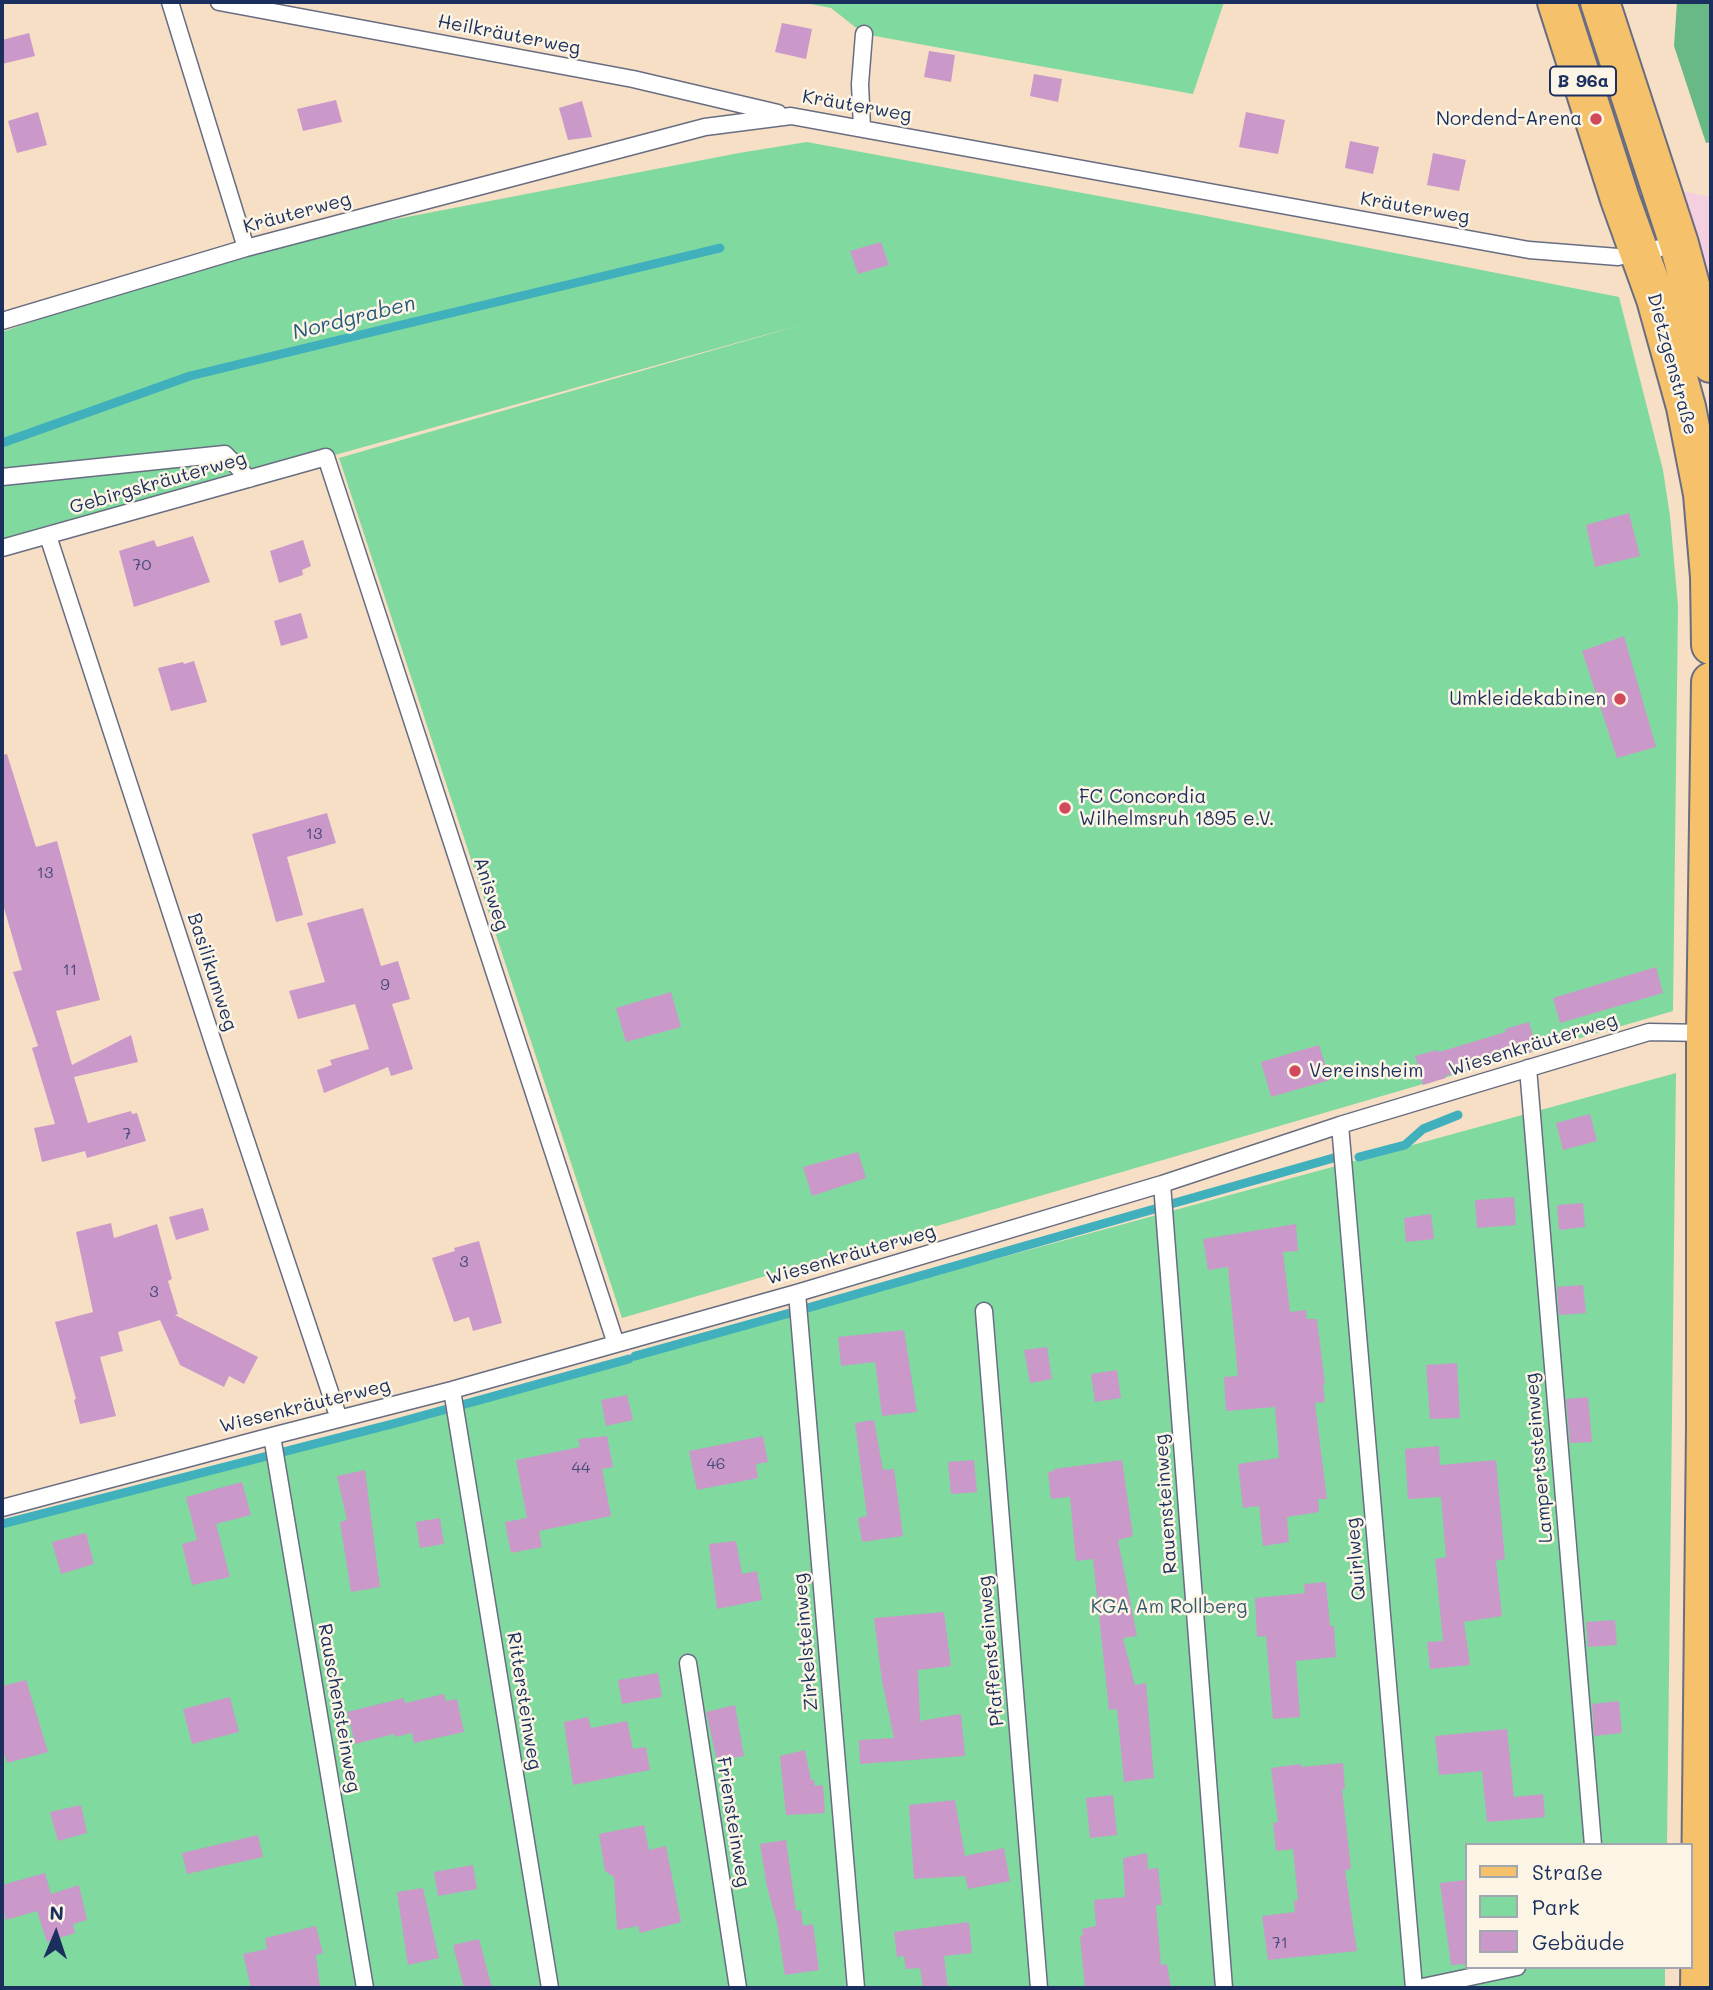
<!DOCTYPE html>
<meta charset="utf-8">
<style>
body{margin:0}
#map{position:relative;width:1713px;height:1990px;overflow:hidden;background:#f6dfc5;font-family:Mali,sans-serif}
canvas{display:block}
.frame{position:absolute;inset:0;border:4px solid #1b2f5e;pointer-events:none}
.legend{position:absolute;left:1465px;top:1843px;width:228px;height:126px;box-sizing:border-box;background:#fcf5e5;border:2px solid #a2a6af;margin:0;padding:9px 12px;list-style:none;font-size:21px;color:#1b2f5e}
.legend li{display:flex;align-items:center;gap:14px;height:35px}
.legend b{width:35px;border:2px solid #a2a6af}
.north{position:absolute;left:21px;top:1899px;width:70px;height:70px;-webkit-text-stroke:5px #fcf5e5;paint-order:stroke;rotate:2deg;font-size:19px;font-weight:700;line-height:28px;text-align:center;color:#1b2f5e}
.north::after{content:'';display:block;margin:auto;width:24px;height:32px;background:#1b2f5e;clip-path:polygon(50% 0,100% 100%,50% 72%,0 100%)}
</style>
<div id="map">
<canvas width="1713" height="1990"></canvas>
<div class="frame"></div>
<ul class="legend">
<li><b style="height:9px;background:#f6c16b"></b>Straße</li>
<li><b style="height:19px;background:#80d99f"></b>Park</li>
<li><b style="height:19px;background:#cb98ca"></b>Gebäude</li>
</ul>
<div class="north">N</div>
</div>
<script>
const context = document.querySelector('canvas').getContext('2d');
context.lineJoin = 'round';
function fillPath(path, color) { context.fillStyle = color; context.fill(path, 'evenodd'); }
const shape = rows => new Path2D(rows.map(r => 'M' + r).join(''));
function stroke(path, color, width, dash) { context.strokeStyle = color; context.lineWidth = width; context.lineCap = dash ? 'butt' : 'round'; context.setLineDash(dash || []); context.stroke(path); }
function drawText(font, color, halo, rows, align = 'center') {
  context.font = font + ' Mali,sans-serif'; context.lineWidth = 5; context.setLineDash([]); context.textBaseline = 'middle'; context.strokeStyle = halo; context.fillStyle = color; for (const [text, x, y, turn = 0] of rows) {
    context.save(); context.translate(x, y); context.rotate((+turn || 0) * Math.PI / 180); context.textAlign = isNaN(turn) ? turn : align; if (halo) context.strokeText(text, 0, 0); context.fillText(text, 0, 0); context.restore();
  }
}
fillPath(shape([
 [1672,189,1711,197,1711,321]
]), '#f3cfdf');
fillPath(shape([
 [800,2,1224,2,1193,94,864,34,831,8],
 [807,142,1196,214,1619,297,1663,470,1670,516,1678,606,1673,1011,622,1318,339,458,811,322,2,548,2,332,246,248,739,153],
 [1676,1073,1667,1845,1466,1845,1466,1967,1665,1967,1665,1988,2,1988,2,1523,396,1423]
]), '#80d99f');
fillPath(shape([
 [1677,2,1711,2,1711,142,1706,143,1674,46]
]), '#68b986');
stroke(shape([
 [2,443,190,376,720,248],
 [1359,1157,1405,1145,1423,1129,1458,1115],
 [1171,1204,1337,1157],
 [804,1309,1158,1208],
 [635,1356,790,1313],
 [2,1524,396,1423,629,1359]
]), '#41b0bd', 9);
fillPath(shape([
 [782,23,812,29,806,59,775,52],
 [29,33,35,56,2,64,2,40],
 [929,51,955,55,951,82,924,77],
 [1034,74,1062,79,1058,102,1030,96],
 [336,100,342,122,303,131,297,109],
 [582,101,592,137,568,140,559,108],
 [38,112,47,145,17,153,8,121],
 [1246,112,1285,120,1278,154,1239,147],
 [1350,141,1379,147,1373,174,1345,168],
 [1433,153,1466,160,1459,191,1427,185],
 [881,242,889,265,858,274,850,251],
 [1629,513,1640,556,1595,567,1586,525],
 [193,536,210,582,134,607,119,551,154,540,157,547],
 [303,540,311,566,302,570,303,575,279,583,270,551],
 [301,613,308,638,281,646,274,621],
 [1624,636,1656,747,1617,758,1582,651],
 [194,661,207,702,171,711,158,668,183,662,184,664],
 [7,754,36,847,57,841,100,1000,56,1011,72,1065,131,1035,138,1062,74,1077,88,1123,131,1111,132,1114,137,1113,146,1141,87,1158,85,1151,42,1162,34,1128,55,1124,32,1048,38,1046,13,972,22,970,2,901,2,755],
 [327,813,336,843,287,857,303,915,276,922,252,834],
 [363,908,381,966,398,961,410,999,392,1004,413,1069,391,1076,388,1067,324,1093,317,1070,332,1065,330,1060,369,1049,355,1004,298,1019,289,991,325,982,307,923],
 [1656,967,1663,993,1560,1023,1553,998],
 [671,992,681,1027,626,1042,616,1008],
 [1529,1022,1537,1050,1513,1057,1513,1055,1445,1076,1446,1078,1423,1085,1415,1056,1437,1050,1439,1052,1506,1032,1505,1029],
 [1319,1045,1330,1080,1271,1097,1261,1062],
 [1590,1114,1597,1141,1563,1150,1556,1123],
 [858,1152,866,1178,812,1196,803,1167],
 [1514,1197,1516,1225,1477,1228,1475,1200],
 [1583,1203,1585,1227,1559,1230,1557,1205],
 [203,1208,209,1230,176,1240,169,1217],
 [1431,1214,1434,1239,1406,1242,1404,1218],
 [111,1223,114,1238,157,1224,172,1279,168,1281,178,1314,175,1315,258,1357,244,1384,229,1376,224,1387,180,1365,160,1320,118,1332,123,1351,100,1357,116,1416,80,1424,74,1400,76,1399,55,1322,93,1312,76,1232],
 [1296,1224,1298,1251,1283,1252,1290,1312,1306,1310,1307,1319,1317,1319,1325,1384,1323,1384,1325,1402,1315,1403,1327,1499,1318,1499,1319,1512,1287,1517,1289,1542,1263,1546,1259,1506,1243,1508,1238,1464,1279,1458,1275,1407,1226,1411,1224,1377,1238,1376,1228,1267,1208,1270,1203,1239],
 [479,1241,502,1323,473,1331,469,1317,454,1322,432,1258,455,1251,454,1248],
 [1583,1285,1586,1313,1559,1315,1557,1287],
 [904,1330,917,1412,882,1416,875,1362,841,1366,838,1337],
 [1047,1347,1052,1379,1030,1383,1024,1350],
 [1457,1363,1460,1418,1430,1419,1426,1365],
 [1117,1370,1121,1398,1095,1402,1091,1374],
 [627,1395,633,1420,606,1426,601,1400],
 [1588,1397,1592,1442,1570,1443,1566,1399],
 [874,1420,883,1470,894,1469,903,1536,862,1542,858,1518,867,1516,855,1423],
 [607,1436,613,1467,602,1469,611,1516,539,1531,542,1547,511,1553,505,1522,527,1518,516,1460,580,1447,578,1439],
 [763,1436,768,1462,756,1464,758,1478,697,1490,689,1451],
 [1439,1446,1440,1465,1496,1460,1505,1559,1496,1561,1502,1616,1464,1622,1470,1665,1430,1669,1427,1642,1443,1641,1435,1559,1446,1557,1441,1497,1408,1499,1405,1449],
 [974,1460,977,1492,951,1494,948,1462],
 [1122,1460,1133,1536,1118,1540,1137,1636,1123,1638,1135,1685,1146,1683,1154,1778,1124,1782,1117,1709,1109,1710,1093,1559,1076,1561,1070,1497,1051,1499,1048,1472,1054,1471,1054,1469],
 [365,1470,380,1587,351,1592,340,1522,347,1520,337,1476],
 [242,1482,251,1515,216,1524,230,1577,192,1585,182,1544,197,1540,186,1497],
 [440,1518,444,1544,420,1548,416,1522],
 [86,1533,94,1564,61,1574,52,1542],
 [736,1541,742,1574,757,1571,762,1600,717,1609,709,1544],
 [1326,1582,1330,1626,1334,1626,1336,1657,1296,1661,1300,1717,1273,1719,1266,1636,1257,1637,1255,1598,1305,1593,1304,1584],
 [944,1612,951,1666,918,1670,920,1721,961,1714,965,1756,860,1764,859,1740,894,1738,882,1681,874,1618],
 [1615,1620,1617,1645,1588,1647,1586,1622],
 [658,1673,662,1697,622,1704,618,1680],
 [26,1680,48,1752,7,1763,2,1746,2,1686],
 [444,1694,446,1701,457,1699,464,1732,414,1743,412,1733,395,1737,394,1734,355,1744,347,1712,404,1698,405,1703],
 [230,1697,239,1732,192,1744,183,1709],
 [1619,1701,1622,1733,1594,1736,1592,1704],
 [735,1705,744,1756,717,1761,706,1712],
 [588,1717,591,1728,627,1721,633,1749,646,1747,650,1770,573,1785,564,1722],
 [1507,1729,1514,1797,1543,1794,1545,1817,1487,1822,1482,1771,1439,1775,1435,1736],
 [805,1750,811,1780,814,1780,815,1786,823,1785,825,1813,786,1815,780,1756],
 [1343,1763,1345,1789,1342,1789,1351,1869,1345,1870,1357,1951,1268,1960,1262,1916,1295,1912,1294,1901,1298,1900,1293,1849,1276,1851,1273,1823,1278,1822,1271,1768,1301,1764,1301,1767],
 [1113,1795,1117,1835,1090,1838,1086,1798],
 [955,1800,965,1856,1004,1848,1010,1881,968,1889,965,1876,914,1879,909,1805],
 [81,1805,87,1833,58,1841,50,1812],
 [644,1825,649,1850,666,1846,681,1922,640,1933,638,1926,617,1930,614,1877,605,1871,599,1834],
 [258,1835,263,1857,187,1874,182,1853],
 [786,1840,796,1911,801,1910,803,1926,813,1924,819,1970,785,1975,777,1923,767,1887,760,1844],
 [1147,1853,1148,1869,1158,1868,1162,1905,1156,1905,1161,1965,1167,1964,1171,1988,1085,1988,1080,1936,1083,1935,1082,1929,1096,1926,1094,1900,1125,1897,1123,1858],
 [473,1865,477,1889,438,1896,434,1872],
 [45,1873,51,1894,79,1885,87,1920,73,1924,75,1933,47,1942,37,1911,6,1920,2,1903,2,1885],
 [1466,1880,1466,1964,1451,1965,1440,1883],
 [423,1888,439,1958,408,1965,397,1892],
 [969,1922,972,1953,944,1956,948,1988,923,1988,920,1968,906,1969,904,1956,897,1957,894,1932],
 [316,1926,323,1953,316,1955,320,1988,251,1988,243,1954,267,1949,265,1938],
 [479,1939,492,1988,464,1988,453,1945]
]), '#cb98ca');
const lane = shape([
 [170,2,246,248],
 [219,2,633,79,778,113],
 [862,128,860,84,864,34],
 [2,321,246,248,705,127,791,116,1529,250,1618,257,1679,244],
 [2,477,225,454,249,479],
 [48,536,215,1048,339,1419],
 [2,548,326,457,616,1344],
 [1528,1068,1593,1845],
 [1340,1125,1414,1988],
 [1162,1184,1224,1988],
 [797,1293,856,1988],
 [984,1311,1039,1988],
 [452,1390,550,1988],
 [272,1436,365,1988],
 [2,1508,272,1436,452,1390,797,1293,1162,1184,1340,1125,1649,1032,1706,1033],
 [688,1663,738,1988],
 [1418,1988,1517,1967]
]);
const primary = shape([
 [1557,2,1620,199,1656,299,1686,407,1703,494,1710,577,1711,645],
 [1600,2,1679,244,1711,363],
 [1700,1988,1706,1427,1706,1033,1711,682]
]);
stroke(lane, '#686d82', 19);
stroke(primary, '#686d82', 42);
stroke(lane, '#fff', 16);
stroke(primary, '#f6c16b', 38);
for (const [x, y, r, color] of [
 [1596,119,7,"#d1495b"],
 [1620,699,7,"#d1495b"],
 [1065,808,7,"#d1495b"],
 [1295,1071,7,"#d1495b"]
]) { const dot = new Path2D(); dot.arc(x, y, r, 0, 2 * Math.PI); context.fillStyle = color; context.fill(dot); stroke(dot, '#fcf5e5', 2.5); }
drawText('16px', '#474979', null, [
 ["70",142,565],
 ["13",314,834],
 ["13",45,873],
 ["11",70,970],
 ["9",385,985],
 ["7",127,1134],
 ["3",464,1262],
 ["3",154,1292],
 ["46",716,1464],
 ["44",581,1468],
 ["71",1280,1943]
]);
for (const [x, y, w] of [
 [1583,81,66]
]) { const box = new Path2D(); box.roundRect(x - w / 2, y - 14.5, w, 29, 5); context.fillStyle = '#fcf5e5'; context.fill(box); stroke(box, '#1b2f5e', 2); }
drawText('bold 18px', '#1b2f5e', null, [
 ["B 96a",1583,81]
]);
drawText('19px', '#1b2f5e', '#fcf5e5', [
 ["Heilkräuterweg",509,35,11],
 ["Kräuterweg",857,106,10],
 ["Kräuterweg",1415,208,10],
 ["Kräuterweg",297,213,-15],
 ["Dietzgenstraße",1672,364,75],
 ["Gebirgskräuterweg",158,483,-16],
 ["Anisweg",491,894,72],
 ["Basilikumweg",212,972,72],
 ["Wiesenkräuterweg",1533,1045,-17],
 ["Wiesenkräuterweg",851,1255,-16],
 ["Wiesenkräuterweg",305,1406,-14],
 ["Lampertssteinweg",1539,1458,-95],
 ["Rauensteinweg",1166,1504,-94],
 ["Quirlweg",1356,1559,-95],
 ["Zirkelsteinweg",806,1642,-95],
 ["Pfaffensteinweg",991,1651,-95],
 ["Rittersteinweg",524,1701,81],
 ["Rauschensteinweg",339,1708,80],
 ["Friensteinweg",733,1822,81]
]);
drawText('19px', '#1b2f5e', '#fcf5e5', [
 ["Nordend-Arena",1582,119],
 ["Umkleidekabinen",1606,699],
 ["FC Concordia",1079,797,"left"],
 ["Wilhelmsruh 1895 e.V.",1079,819,"left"],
 ["Vereinsheim",1309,1071,"left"]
], 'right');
drawText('19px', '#345a6e', '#fcf5e5', [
 ["KGA Am Rollberg",1169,1607]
]);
drawText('italic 21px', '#285c7f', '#fcf5e5', [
 ["Nordgraben",354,318,-14]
]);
</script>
